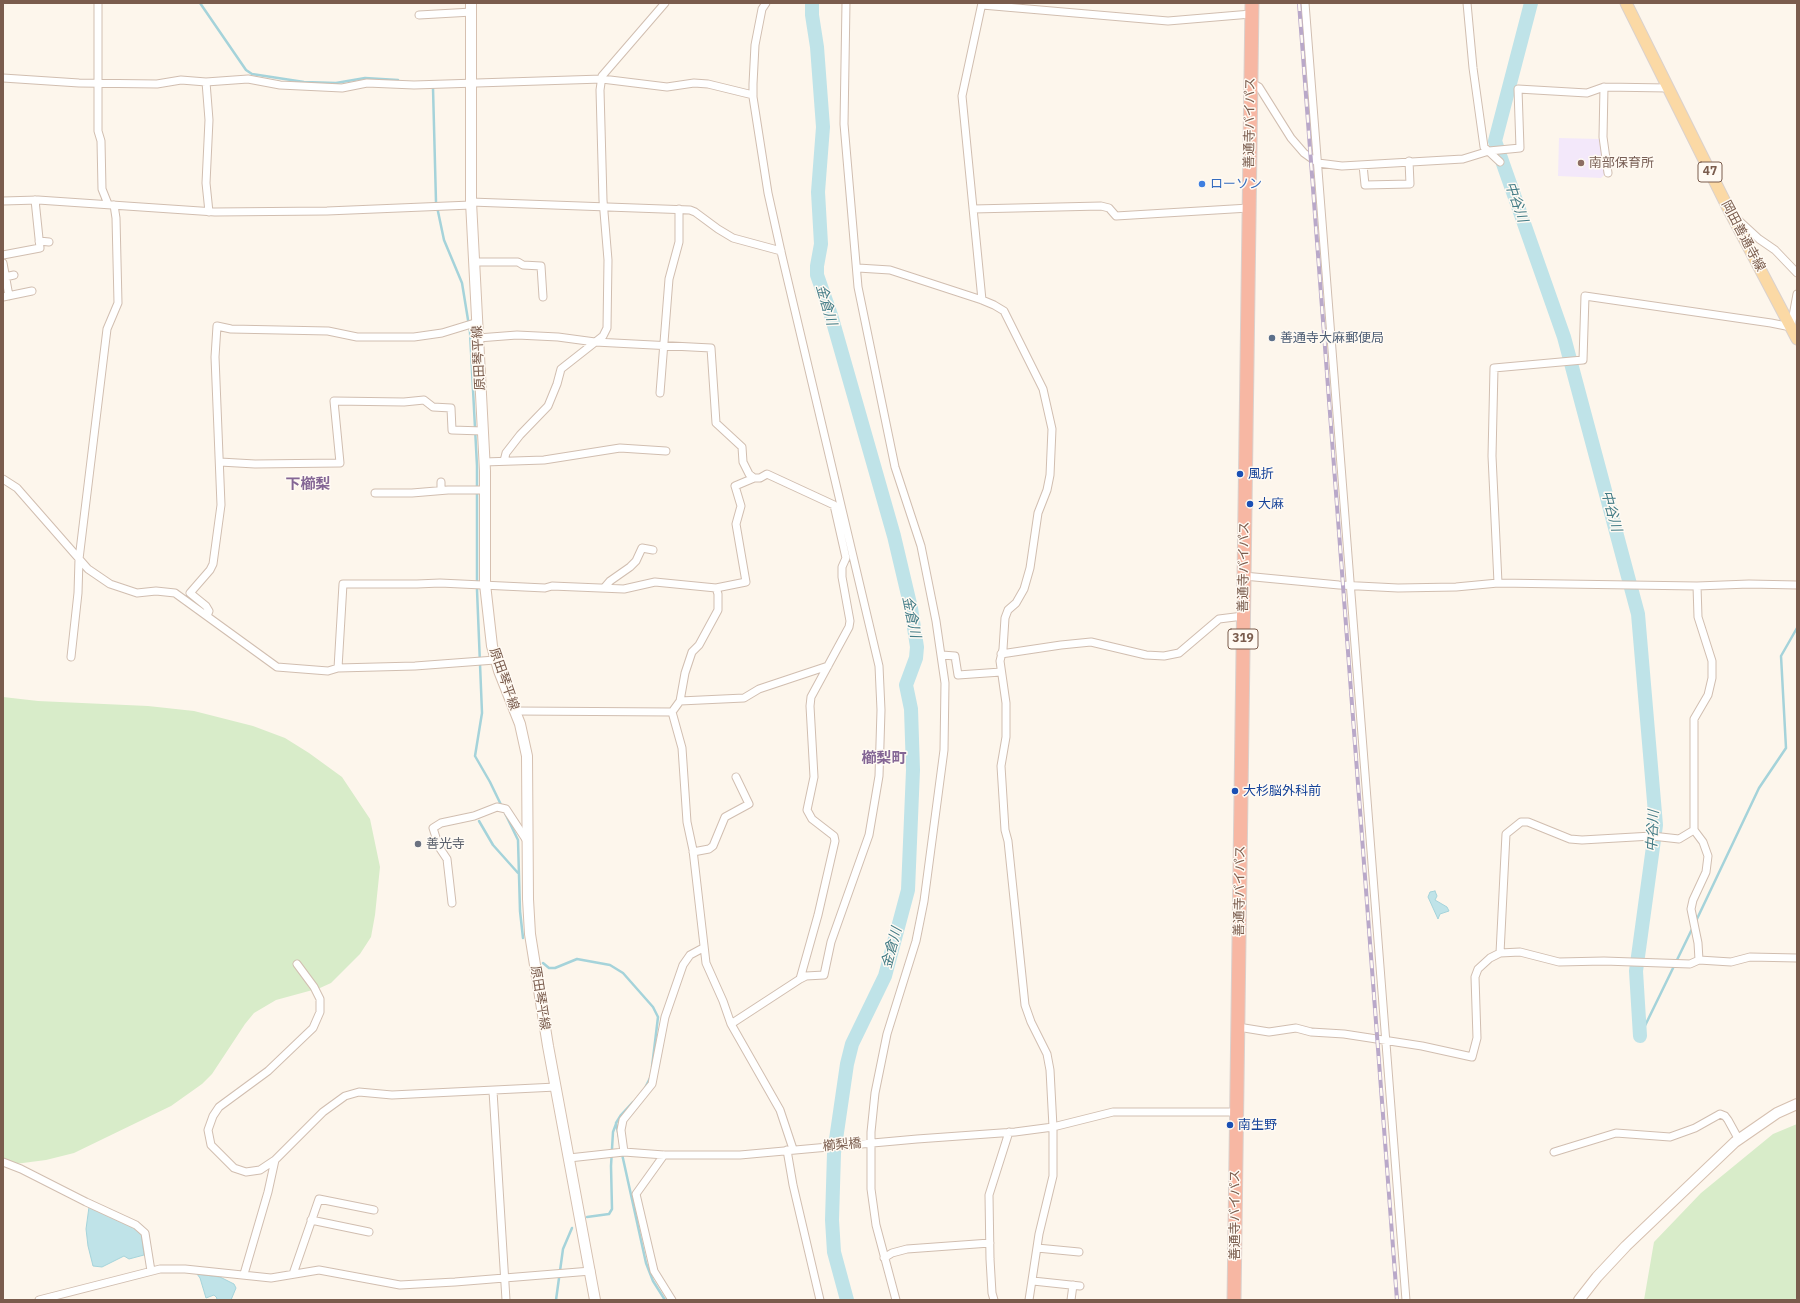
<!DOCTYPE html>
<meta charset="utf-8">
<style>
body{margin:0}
#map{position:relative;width:1800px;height:1303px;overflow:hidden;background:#fdf6ec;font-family:"IBM Plex Sans",sans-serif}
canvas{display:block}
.frame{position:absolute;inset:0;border:4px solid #7a5c4d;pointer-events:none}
</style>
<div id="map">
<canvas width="1800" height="1303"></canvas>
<div class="frame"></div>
</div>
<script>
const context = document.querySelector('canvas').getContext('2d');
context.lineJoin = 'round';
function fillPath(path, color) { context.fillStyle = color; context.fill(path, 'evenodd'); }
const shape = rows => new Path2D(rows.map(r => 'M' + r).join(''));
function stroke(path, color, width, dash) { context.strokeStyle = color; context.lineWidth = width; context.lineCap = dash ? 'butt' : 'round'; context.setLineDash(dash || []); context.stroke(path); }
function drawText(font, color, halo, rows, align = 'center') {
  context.font = font + ' "IBM Plex Sans","Noto Sans JP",sans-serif'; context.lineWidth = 3; context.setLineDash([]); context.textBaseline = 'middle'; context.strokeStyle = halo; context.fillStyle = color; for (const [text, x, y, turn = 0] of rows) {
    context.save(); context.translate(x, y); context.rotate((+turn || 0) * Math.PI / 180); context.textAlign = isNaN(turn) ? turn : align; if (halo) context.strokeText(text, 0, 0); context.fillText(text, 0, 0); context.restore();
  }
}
fillPath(shape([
 [1559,138,1599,139,1606,169,1604,175,1601,178,1558,176]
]), '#f3e8fa');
fillPath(shape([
 [3,697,38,701,148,706,194,711,253,726,285,738,309,753,342,777,370,819,380,867,375,915,371,937,360,954,331,983,320,988,276,1000,254,1013,245,1024,212,1074,202,1084,171,1106,74,1153,46,1160,15,1164,3,1163],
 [1797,1124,1797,1300,1644,1300,1654,1242,1701,1193,1773,1134]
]), '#d8ecc9');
const water = shape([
 [1435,891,1437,896,1435,900,1447,907,1449,911,1440,914,1438,919,1428,897,1430,892,1435,891],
 [89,1207,141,1231,144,1255,129,1259,124,1256,102,1267,93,1266,88,1246,86,1229,89,1207],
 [197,1274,220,1277,234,1284,236,1288,231,1300,216,1300,217,1298,214,1295,206,1298,200,1278,197,1274]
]);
fillPath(water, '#bfe3e8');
stroke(water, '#a5d3da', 1);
stroke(shape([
 [200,3,246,70,252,74,304,82,336,83,365,78,398,80],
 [433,88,436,202,444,240,462,283,470,332,477,466,477,590,482,713,475,756,490,782,518,840,520,911,523,938],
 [479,821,493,845,518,873],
 [1696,921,1759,788,1786,748,1781,656,1797,628],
 [543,963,549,968,555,968,577,959,610,965,623,973,653,1007,658,1017,652,1067],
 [1640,1036,1693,927],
 [645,1088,651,1076],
 [619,1137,616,1123,621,1115,633,1102],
 [622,1154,646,1263,653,1281,665,1300],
 [587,1217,609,1214,612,1209,611,1166,613,1132,616,1124],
 [556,1300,563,1249,572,1228]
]), '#a5d3da', 2.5);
stroke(shape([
 [812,3,812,15,817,47,823,127,818,192,821,244,817,266,817,275,831,315,894,536,911,608,917,647,916,658,906,685,911,709,913,770,908,890,885,976,852,1044,847,1064,834,1153,832,1220,834,1252,847,1300],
 [1531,3,1495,141,1564,337,1638,614,1656,825,1636,971,1640,1036]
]), '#bfe3e8', 14);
const street = shape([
 [98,3,98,131,101,141,102,189,108,204],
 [766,3,762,9,755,45,753,84,753,97,768,193,782,256,879,666,881,710,879,776,869,835,831,942,824,975,806,976,800,979],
 [846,3,844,124,858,287,895,467,921,546,936,621,945,683,944,750,924,901,916,941,887,1034,875,1093,871,1132,871,1189,876,1225,896,1300],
 [1305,3,1406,1300],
 [1467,3,1473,68,1484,147,1500,162],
 [982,5,1168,21,1251,14],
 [419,15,472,12],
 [3,78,79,83,157,84,181,80,206,82,248,79,280,85,342,88,367,83,414,85,602,79,667,87,694,83,708,84,753,95],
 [206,82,209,120,206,183,209,212],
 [1250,82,1259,87,1291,138,1304,153,1318,163,1342,166,1463,159,1489,151,1520,148,1518,89,1587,93,1604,87,1668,88],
 [1604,87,1603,137,1608,173],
 [1363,165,1365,185,1410,184,1409,161],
 [3,201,38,200,215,212,327,211,471,205],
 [471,202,690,210,695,212,718,229,733,238,781,251],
 [973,209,1101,206,1109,208,1116,216,1249,208],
 [1735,217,1759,239,1775,250,1797,273],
 [39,241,49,242],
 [3,255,40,248,35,200],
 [475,262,518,262,523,265,541,266,543,297],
 [3,263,9,296],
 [858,268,890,270,982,300,994,305,1004,311,1043,389,1052,429,1050,475,1047,490,1038,513,1030,568,1024,589,1016,603,1008,610,1005,618,1003,649,1000,661,1006,703,1006,737,1001,766,1005,830,1008,841,1025,1005,1031,1022,1047,1054,1050,1070,1053,1127,1053,1176,1039,1234,1029,1300],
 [5,277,14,275],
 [3,297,32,291],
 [982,300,962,96,982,3],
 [478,338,517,335,558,337,595,342,711,348,716,423,742,447,743,462,749,474,754,478,760,478,767,474,834,505,846,558,842,567,842,577,850,621,849,627,811,697,810,706,814,777,807,810,812,819,834,836,835,841,818,915,800,979,731,1024],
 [660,393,669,279,679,242,679,209],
 [504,461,506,453,520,435,548,406,557,384,561,369,603,336,607,328,608,260,603,200,600,90,602,76,665,3],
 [220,462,255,464,340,463,334,401,404,402,424,400,433,407,451,408,452,430,483,431],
 [484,462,544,460,620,448,666,451],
 [3,479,17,488,88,569,110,584,137,593,156,591,175,593,277,667,328,671,338,668,415,666,495,660],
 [441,482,441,490],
 [375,493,412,493,448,490,485,490],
 [1244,576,1339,585,1398,588,1456,587,1498,583,1697,586,1749,584,1797,585],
 [1498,583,1492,456,1494,368,1583,360,1585,296,1771,323,1791,327,1797,294],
 [1697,586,1698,617,1712,661,1712,678,1708,695,1694,719,1694,830,1703,842,1708,856,1706,872,1693,900,1691,909,1698,943,1699,960],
 [604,588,610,581,630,567,636,561,642,548,653,550],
 [716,588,746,582,736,524,741,506,735,486,754,478],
 [207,616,209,611,206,606,190,593,210,570,213,564,221,505,215,357,217,326,231,329,328,331,357,337,414,337,442,333,478,322],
 [1001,654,1061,645,1091,642,1146,655,1164,656,1179,653,1219,619,1243,616],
 [942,655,955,656,958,675,1001,672],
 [71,657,78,593,79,559,107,329,118,303,116,218,114,205],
 [338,668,343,584,417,584,440,583,545,588,552,586,624,589,655,582,716,588,718,594,718,610,699,645,692,652,685,673,680,701,672,712],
 [680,701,744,698,759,689,828,666],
 [515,711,672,712],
 [672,712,682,748,687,822,693,850,706,963,723,1001,731,1024,780,1110,793,1149],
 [693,852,709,849,713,846,725,817,749,804,736,777],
 [452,903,447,859,439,847,433,828,441,823,474,816,497,807,506,809,527,841],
 [1500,953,1506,834,1521,822,1528,822,1570,839,1582,840,1652,836,1679,839,1694,830],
 [297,964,314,987,320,999,320,1012,313,1028,268,1071,219,1107,213,1116,208,1130,211,1145,234,1168,246,1172,260,1170,275,1160,323,1112,345,1096,359,1092,392,1095,556,1087],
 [1238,1027,1269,1032,1296,1028,1311,1032,1344,1034,1422,1046,1472,1057,1477,1038,1475,977,1478,969,1490,958,1500,953,1520,952,1559,962,1604,961,1690,964,1699,960,1731,962,1750,957,1797,958],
 [493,1091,506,1300],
 [787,1150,793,1185,820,1300],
 [624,1152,621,1130,623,1120,652,1084,665,1017,683,965,690,955,703,948],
 [1554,1152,1616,1133,1670,1137,1695,1128,1720,1114,1725,1116,1728,1120,1739,1140],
 [664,1155,636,1194,654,1271,672,1300],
 [569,1158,624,1152,664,1155,740,1155,917,1139,1015,1132,1053,1127,1113,1112,1235,1112],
 [3,1162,21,1169,86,1202,136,1225,145,1233,151,1271],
 [311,1220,369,1232],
 [1037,1248,1079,1252],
 [884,1258,892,1253,907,1249,990,1243],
 [244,1274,268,1192,275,1160],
 [293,1274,319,1199,374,1210],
 [1033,1281,1080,1286],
 [39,1300,160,1269,185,1269,271,1278,319,1270,400,1285,455,1282,591,1271],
 [994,1300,992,1293,990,1259,989,1195,1009,1132],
 [1071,1300,1073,1285]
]);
const secondary = shape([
 [471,3,471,202,485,471,485,584,492,646,499,671,520,724,527,756,528,899,530,934,548,1046,595,1300],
 [1579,1300,1597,1277,1626,1246,1735,1142,1777,1113,1797,1104]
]);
const primary = shape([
 [1626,3,1730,212,1797,339]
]);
const highway = shape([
 [1234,1300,1252,3]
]);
stroke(street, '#d1beb0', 9);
stroke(secondary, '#d6c0b0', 12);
stroke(primary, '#dad1cd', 13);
stroke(highway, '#dad1cd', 15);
stroke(street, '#fff', 7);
stroke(secondary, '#fff', 10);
stroke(primary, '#fbd9a5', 11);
stroke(highway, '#f7b7a3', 13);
const rail = shape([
 [1299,3,1397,1300]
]);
stroke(rail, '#b9a8c9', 4);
stroke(rail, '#fffaf3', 2.5, [8]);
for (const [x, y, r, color] of [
 [1581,163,4,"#8d6e63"],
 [1202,184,4,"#3f7fe0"],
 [1272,338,4,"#5c6f8a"],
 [1240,474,4,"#1a4fb4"],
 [1250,504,4,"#1a4fb4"],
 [1235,791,4,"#1a4fb4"],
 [418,844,4,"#6b7280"],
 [1230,1125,4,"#1a4fb4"]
]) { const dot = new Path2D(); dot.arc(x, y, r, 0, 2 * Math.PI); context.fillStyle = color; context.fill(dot); stroke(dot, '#fffaf3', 1.5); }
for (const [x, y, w] of [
 [1710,172,24],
 [1243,639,30]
]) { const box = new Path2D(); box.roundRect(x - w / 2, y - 10, w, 20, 3); context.fillStyle = '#fffaf3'; context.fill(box); stroke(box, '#7a5c4d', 1); }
drawText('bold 12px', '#7a5c4d', null, [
 ["47",1710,172],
 ["319",1243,639]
]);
drawText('13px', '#7a5c4d', '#fffaf3', [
 ["善通寺バイパス",1250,123,-89],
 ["岡田善通寺線",1743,236,62],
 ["原田琴平線",479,358,-93],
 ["善通寺バイパス",1244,567,-89],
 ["原田琴平線",504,679,71],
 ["善通寺バイパス",1240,891,-89],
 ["原田琴平線",540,998,81],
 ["櫛梨橋",842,1145,-5],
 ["善通寺バイパス",1235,1215,-90]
]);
drawText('13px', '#785e54', '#fffaf3', [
 ["南部保育所",1589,163]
], 'left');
drawText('13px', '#366cbe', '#fffaf3', [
 ["ローソン",1210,184]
], 'left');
drawText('13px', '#4e5e75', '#fffaf3', [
 ["善通寺大麻郵便局",1280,338]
], 'left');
drawText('13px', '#164399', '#fffaf3', [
 ["風折",1248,474],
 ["大麻",1258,504],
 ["大杉脳外科前",1243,791],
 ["南生野",1238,1125]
], 'left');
drawText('13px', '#5b616d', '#fffaf3', [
 ["善光寺",426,844]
], 'left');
drawText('italic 14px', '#437c86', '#fffaf3', [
 ["中谷川",1516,202,71],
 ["金倉川",826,305,74],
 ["中谷川",1611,511,75],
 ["金倉川",911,617,78],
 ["中谷川",1653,831,-87],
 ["金倉川",892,948,-75]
]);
drawText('bold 15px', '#846695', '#fffaf3', [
 ["下櫛梨",308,485],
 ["櫛梨町",884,759]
]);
</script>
